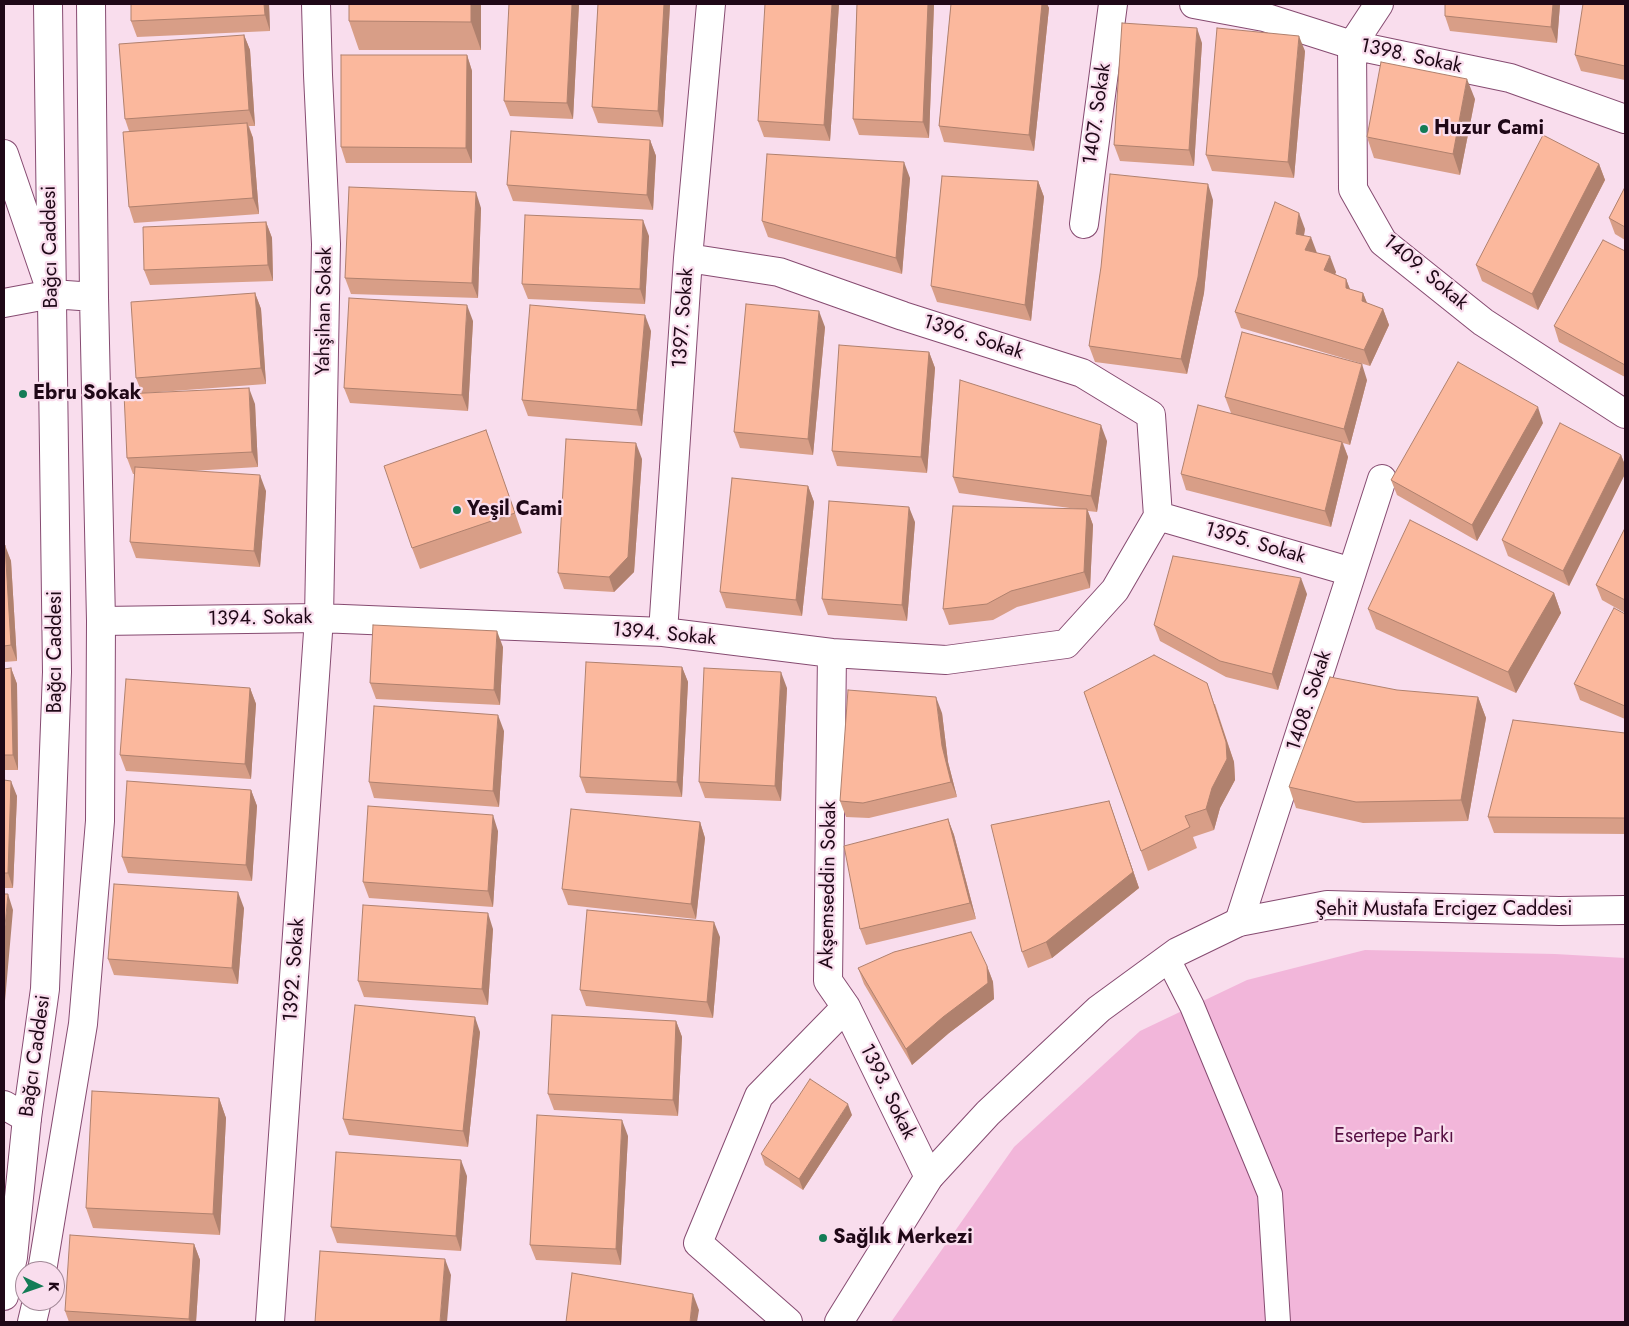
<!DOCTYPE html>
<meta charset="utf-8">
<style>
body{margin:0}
#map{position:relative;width:1629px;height:1326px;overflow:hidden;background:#f9dded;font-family:Jost,sans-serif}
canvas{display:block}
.frame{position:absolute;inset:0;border:5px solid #1f0817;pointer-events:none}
.north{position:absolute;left:15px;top:1261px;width:50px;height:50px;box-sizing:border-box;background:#f9dded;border:1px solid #a28897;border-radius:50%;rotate:93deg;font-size:14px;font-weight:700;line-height:20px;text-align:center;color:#1f0817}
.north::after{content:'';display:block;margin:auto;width:18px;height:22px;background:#147c56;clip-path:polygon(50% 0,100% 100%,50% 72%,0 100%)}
</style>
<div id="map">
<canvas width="1629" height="1326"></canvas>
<div class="frame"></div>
<div class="north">K</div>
</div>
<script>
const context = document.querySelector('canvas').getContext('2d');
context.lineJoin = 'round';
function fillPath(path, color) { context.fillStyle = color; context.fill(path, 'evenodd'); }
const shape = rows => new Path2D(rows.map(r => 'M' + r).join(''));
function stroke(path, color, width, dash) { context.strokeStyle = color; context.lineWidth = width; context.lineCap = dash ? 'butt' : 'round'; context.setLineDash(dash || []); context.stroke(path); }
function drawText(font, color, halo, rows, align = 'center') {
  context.font = font + ' Jost,sans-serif'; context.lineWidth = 4.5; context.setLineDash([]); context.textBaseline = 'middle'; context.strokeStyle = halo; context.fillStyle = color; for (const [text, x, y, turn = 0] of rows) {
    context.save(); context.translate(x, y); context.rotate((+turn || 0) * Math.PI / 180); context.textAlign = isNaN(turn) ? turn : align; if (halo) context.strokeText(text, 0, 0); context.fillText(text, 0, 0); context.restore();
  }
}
fillPath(shape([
 [1365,950,1555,954,1625,958,1625,1322,891,1322,1014,1147,1140,1031,1247,980]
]), '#f2b6da');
const pedestrian = shape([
 [1168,959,1192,1006,1270,1194,1278,1322]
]);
const minor = shape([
 [1194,4,1264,17,1352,45,1510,78,1625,119],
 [1379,4,1352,45,1353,189,1383,242,1483,322,1625,414],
 [1084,224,1113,4],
 [688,258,779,272,903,316,1082,373,1151,415,1158,516],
 [4,303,52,294],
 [1158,516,1352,572],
 [101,621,319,618,663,632,832,653,946,660,1066,644,1115,590,1158,516],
 [663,632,688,258,711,4],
 [1239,922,1382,479],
 [846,1007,929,1177],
 [4,1105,27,1118],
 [270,1322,319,618,326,244,318,75,316,4],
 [788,1322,698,1243,759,1096,846,1007,828,981,832,653]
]);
const secondary = shape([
 [4,154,52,294,94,297],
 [42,1271,83,1024,100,821,101,621,94,297,91,4],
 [4,1296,13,1257,27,1118,45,989,57,672,48,4],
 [32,1322,37,1301],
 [839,1322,929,1177,988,1113,1099,1009,1177,952,1239,922,1327,905,1559,911,1625,910]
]);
stroke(pedestrian, '#864b71', 26);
stroke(minor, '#864b71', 30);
stroke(secondary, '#864b71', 30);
stroke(pedestrian, '#fff', 24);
stroke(minor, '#fff', 28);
stroke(secondary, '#fff', 28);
fillPath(shape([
 [269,4,270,31,137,37,131,21],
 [349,4,481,4,481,50,359,50,349,21],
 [579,4,573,119,510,116,504,101],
 [598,4,670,4,663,127,598,123,592,107],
 [839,4,830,141,764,137,758,121],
 [857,4,934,4,929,138,859,135,853,119],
 [951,4,1047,4,1049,8,1034,151,944,142,939,126],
 [1560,4,1557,43,1450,31,1445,16],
 [1625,4,1625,80,1581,71,1575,55],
 [244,35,250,50,255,126,249,126,253,138,259,214,134,223,129,207,129,131,125,119],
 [1202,43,1194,166,1120,161,1114,145],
 [1305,51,1294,178,1212,171,1206,155],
 [467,55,472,71,472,163,346,163,341,147],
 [1475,99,1460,175,1374,158,1367,137],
 [650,140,656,156,653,210,513,201,507,185],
 [1599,164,1605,180,1538,310,1482,281,1476,265],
 [910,178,902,274,768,237,762,221],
 [1038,181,1044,197,1031,321,937,302,931,286],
 [1625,187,1625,240,1615,234,1609,218],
 [1213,200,1204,293,1187,374,1095,362,1089,346],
 [481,208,478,298,351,294,345,278],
 [266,222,272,238,273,281,150,285,144,270],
 [1305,229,1304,236,1316,252,1336,272,1335,274,1346,279,1350,290,1363,293,1367,303,1383,309,1389,325,1370,366,1241,328,1235,312],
 [649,236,645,304,528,299,522,284],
 [1625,251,1625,377,1559,342,1554,326],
 [255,293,261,309,266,384,146,393,255,404,258,467,191,471,266,491,260,567,136,558,130,542,135,474,133,474,127,458,142,393,136,378],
 [473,321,468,411,350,403,344,388],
 [825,327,813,455,740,448,734,432],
 [651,331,642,426,528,416,522,400],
 [929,352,935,368,927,473,837,466,832,451],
 [1367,380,1350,445,1343,443,1348,457,1331,527,1186,490,1181,474,1231,413,1225,397],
 [1543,423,1477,541,1397,495,1391,480],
 [486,430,522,533,420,569,412,548],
 [1107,441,1097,512,1088,511,1093,525,1090,588,1017,607,993,620,949,625,943,609,1077,509,959,493,953,477],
 [1621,455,1625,465,1625,474,1569,586,1508,556,1502,540],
 [642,459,634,572,614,592,564,589,558,573],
 [808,486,814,502,802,616,726,608,720,592],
 [915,522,907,621,828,615,822,599],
 [1625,528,1625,613,1602,600,1596,585],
 [4,545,11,561,17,661,4,662],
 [1554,593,1561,613,1516,693,1376,629,1368,609],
 [1307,594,1278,690,1226,677,1160,641,1154,625],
 [1625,614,1625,719,1580,700,1574,684],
 [503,647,500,705,376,699,370,683],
 [682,667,688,682,682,797,586,793,580,777],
 [11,668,17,684,18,770,4,770,4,669],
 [250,688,256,704,251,779,126,771,120,755],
 [787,688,781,801,705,798,699,782],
 [1084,692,1215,704,1234,762,1235,780,1220,808,1214,830,1193,837,1197,848,1148,871],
 [1478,697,1486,718,1468,821,1363,823,1296,808,1289,787],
 [942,713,948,762,957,797,869,818,846,817,840,801],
 [504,731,499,807,374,798,369,782],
 [1625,733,1625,834,1494,833,1488,817],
 [4,780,17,796,13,888,4,888],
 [251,790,257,806,252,881,128,873,122,857],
 [1109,801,1139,888,1052,958,1028,968,1022,952],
 [948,819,954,835,976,919,866,945,860,929],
 [700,822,705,838,696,919,568,905,562,889],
 [498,831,493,907,369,898,363,882],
 [244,908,238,984,114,975,108,959],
 [493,929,488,1005,364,997,358,981],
 [720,937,713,1018,586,1006,580,990],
 [987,966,993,982,994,999,949,1033,912,1065,864,984,858,968],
 [676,1021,682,1037,678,1116,554,1110,548,1094],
 [480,1032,468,1147,349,1135,343,1119],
 [219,1098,226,1118,220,1235,93,1228,86,1208],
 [852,1115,803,1190,765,1165,761,1154],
 [628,1136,621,1265,536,1260,530,1245],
 [467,1176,461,1251,337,1243,331,1227],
 [194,1244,200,1260,196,1322,69,1322,65,1311]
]), '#d89e87');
fillPath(shape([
 [264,4,269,4,270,31,265,15],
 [471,4,481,4,481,50,471,22],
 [572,4,579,4,573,119,567,103],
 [664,4,670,4,663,127,658,111],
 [832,4,839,4,830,141,824,125],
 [928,4,934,4,929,138,923,122],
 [1042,4,1047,4,1049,8,1034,151,1029,135],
 [1553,4,1560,4,1557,43,1551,27],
 [1197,28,1202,43,1194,166,1189,150],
 [244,35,250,50,255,126,249,110],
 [1299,36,1305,51,1294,178,1288,162],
 [467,55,472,71,472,163,466,148],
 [1467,79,1475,99,1460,175,1453,154],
 [247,123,253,138,259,214,253,198],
 [650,140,656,156,653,210,647,195],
 [904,162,910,178,902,274,896,258],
 [1599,164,1605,180,1538,310,1532,294],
 [1038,181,1044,197,1031,321,1025,305],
 [1208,184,1213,200,1204,293,1187,374,1181,359],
 [476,192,481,208,478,298,472,283],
 [1299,213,1305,229,1301,250,1296,234],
 [643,220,649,236,645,304,640,289],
 [266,222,272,238,273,281,268,265],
 [1311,237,1317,253,1305,250],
 [1330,256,1336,272,1330,286,1324,270],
 [1346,279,1352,294,1346,288],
 [255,293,261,309,266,384,261,368],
 [1363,293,1369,308,1362,301],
 [467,305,473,321,468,411,462,395],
 [1383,309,1389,325,1370,366,1364,350],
 [819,311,825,327,813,455,808,439],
 [645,315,651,331,642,426,637,410],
 [929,352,935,368,927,473,921,457],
 [1362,364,1367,380,1350,445,1344,429],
 [249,388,255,404,258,467,252,452],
 [1538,407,1543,423,1477,541,1472,525],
 [1101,425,1107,441,1097,512,1091,496],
 [1342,442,1348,457,1331,527,1325,511],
 [636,443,642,459,634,572,614,592,609,577],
 [1621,455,1625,465,1625,474,1569,586,1563,571],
 [260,475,266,491,260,567,254,551],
 [808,486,814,502,802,616,796,600],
 [909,507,915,522,907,621,902,605],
 [1087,509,1093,525,1090,588,1084,572],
 [5,545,11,561,17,661,11,645],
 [1301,578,1307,594,1278,690,1272,674],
 [1554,593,1561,613,1516,693,1508,672],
 [497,631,503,647,500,705,494,690],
 [682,667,688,682,682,797,677,782],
 [11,668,17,684,18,770,13,755],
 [781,672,787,688,781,801,775,786],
 [1207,683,1234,762,1235,780,1220,808,1214,830,1206,809],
 [250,688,256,704,251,779,245,764],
 [936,697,942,713,948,762,957,797,951,782,942,746],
 [1478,697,1486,718,1468,821,1461,800],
 [498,715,504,731,499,807,493,791],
 [11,781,17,796,13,888,8,873],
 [251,790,257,806,252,881,246,865],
 [1109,801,1139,888,1052,958,1046,942],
 [493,815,498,831,493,907,488,891],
 [948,819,954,835,976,919,970,903],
 [700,822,705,838,696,919,691,904],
 [238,892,244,908,238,984,232,968],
 [8,894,13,910,5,1001,4,997,4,937],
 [488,913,493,929,488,1005,482,989],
 [714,922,720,937,713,1018,707,1002],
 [987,966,993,982,994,999,949,1033,912,1065,906,1049],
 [475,1017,480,1032,468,1147,463,1131],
 [676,1021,682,1037,678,1116,673,1100],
 [219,1098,226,1118,220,1235,213,1214],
 [848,1104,852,1115,803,1190,799,1179],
 [622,1120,628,1136,621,1265,616,1249],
 [461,1160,467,1176,461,1251,456,1236],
 [194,1244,200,1260,196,1322,190,1322,189,1319],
 [445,1259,451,1275,447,1322,440,1322],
 [693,1294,699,1310,697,1322,690,1322]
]), '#b0816e');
const building = shape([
 [131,4,264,4,265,15,131,21,131,4],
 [349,4,471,4,471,22,349,21,349,4],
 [509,4,572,4,567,103,504,101,509,4],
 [598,4,664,4,658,111,592,107,598,4],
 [765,4,832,4,824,125,758,121,765,4],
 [857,4,928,4,923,122,853,119,857,4],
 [951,4,1042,4,1029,135,939,126,951,4],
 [1445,4,1553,4,1551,27,1445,16,1445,4],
 [1583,4,1625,4,1625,66,1575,55,1583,4],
 [1122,23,1197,28,1189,150,1114,145,1122,23],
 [1217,28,1299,36,1288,162,1206,155,1217,28],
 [244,35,249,110,125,119,119,44,244,35],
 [341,55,467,55,466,148,341,147,341,55],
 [1381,62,1467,79,1453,154,1367,137,1381,62],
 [247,123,253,198,129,207,123,132,247,123],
 [511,131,650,140,647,195,507,185,511,131],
 [1543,135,1599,164,1532,294,1476,265,1543,135],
 [767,154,904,162,896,258,762,221,767,154],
 [1110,174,1208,184,1198,277,1181,359,1089,346,1101,267,1110,174],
 [942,176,1038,181,1025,305,931,286,942,176],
 [349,187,476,192,472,283,345,278,349,187],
 [1625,187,1625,227,1609,218,1625,187],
 [1275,202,1299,213,1296,234,1311,237,1305,250,1330,256,1324,270,1346,279,1346,288,1363,293,1362,301,1383,309,1364,350,1235,312,1275,202],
 [525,215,643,220,640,289,522,284,525,215],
 [266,222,268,265,144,270,143,227,266,222],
 [1603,240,1625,251,1625,365,1554,326,1603,240],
 [255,293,261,368,136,378,131,302,255,293],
 [349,298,467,305,462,395,344,388,349,298],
 [746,304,819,311,808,439,734,432,746,304],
 [530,305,645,315,637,410,522,400,530,305],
 [1242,332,1362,364,1344,429,1225,397,1242,332],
 [839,345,929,352,921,457,832,451,839,345],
 [1458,362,1538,407,1472,525,1391,480,1458,362],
 [960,380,1101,425,1091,496,953,477,960,380],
 [249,388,252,452,127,458,124,394,249,388],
 [1198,405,1342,442,1325,511,1181,474,1198,405],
 [1560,423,1621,455,1563,571,1502,540,1560,423],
 [486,430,515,513,412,548,384,466,486,430],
 [566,439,636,443,628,557,609,577,558,573,566,439],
 [135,467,260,475,254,551,130,542,135,467],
 [732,478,808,486,796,600,720,592,732,478],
 [829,501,909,507,902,605,822,599,829,501],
 [953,506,1087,509,1084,572,1011,591,987,604,943,609,953,506],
 [1410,520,1554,593,1508,672,1368,609,1410,520],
 [1625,528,1625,600,1596,585,1625,528],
 [4,545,5,545,11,645,4,646,4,545],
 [1173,556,1301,578,1272,674,1220,661,1154,625,1173,556],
 [1614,608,1625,614,1625,706,1574,684,1614,608],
 [373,625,497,631,494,690,370,683,373,625],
 [1154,655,1207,683,1226,742,1227,759,1212,788,1206,809,1185,816,1190,827,1141,851,1084,692,1154,655],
 [586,662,682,667,677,782,580,777,586,662],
 [11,668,13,755,4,755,4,669,11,668],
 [704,668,781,672,775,786,699,782,704,668],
 [1330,677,1397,690,1478,697,1461,800,1356,802,1289,787,1330,677],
 [126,679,250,688,245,764,120,755,126,679],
 [848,690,936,697,942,746,951,782,863,803,840,801,848,690],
 [374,706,498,715,493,791,369,782,374,706],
 [1513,720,1625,733,1625,818,1488,817,1513,720],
 [4,780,11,781,8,873,4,873,4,780],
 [127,781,251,790,246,865,122,857,127,781],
 [1109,801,1133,872,1046,942,1022,952,991,825,1109,801],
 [368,806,493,815,488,891,363,882,368,806],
 [571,809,700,822,691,904,562,889,571,809],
 [948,819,970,903,860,929,844,846,948,819],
 [114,884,238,892,232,968,108,959,114,884],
 [4,894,8,894,4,937,4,894],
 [363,905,488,913,482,989,358,981,363,905],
 [587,910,714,922,707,1002,580,990,587,910],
 [971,932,987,966,988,983,943,1017,906,1049,858,968,894,952,971,932],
 [355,1005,475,1017,463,1131,343,1119,355,1005],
 [552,1015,676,1021,673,1100,548,1094,552,1015],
 [810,1079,848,1104,799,1179,761,1154,810,1079],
 [92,1091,219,1098,213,1214,86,1208,92,1091],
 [537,1115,622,1120,616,1249,530,1245,537,1115],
 [336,1152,461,1160,456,1236,331,1227,336,1152],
 [70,1235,194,1244,189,1319,65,1311,70,1235],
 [320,1251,445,1259,440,1322,315,1322,320,1251],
 [572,1273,693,1294,690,1322,566,1322,572,1273]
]);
fillPath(building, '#fbb89d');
stroke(building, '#b0816e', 1);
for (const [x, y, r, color] of [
 [1424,129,5,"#147c56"],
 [23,394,5,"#147c56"],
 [457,510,5,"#147c56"],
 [823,1238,5,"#147c56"]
]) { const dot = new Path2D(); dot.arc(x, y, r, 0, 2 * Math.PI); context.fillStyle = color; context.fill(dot); stroke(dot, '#f9dded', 2); }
drawText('20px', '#1f0817', '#f9dded', [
 ["1398. Sokak",1411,57,12],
 ["1407. Sokak",1098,114,-82],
 ["Bağcı Caddesi",51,247,-91],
 ["1409. Sokak",1425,273,40],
 ["Yahşihan Sokak",325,311,-89],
 ["1397. Sokak",684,318,-86],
 ["1396. Sokak",973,338,18],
 ["1395. Sokak",1255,544,16],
 ["1394. Sokak",260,619,-1],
 ["1394. Sokak",664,635,5],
 ["Bağcı Caddesi",56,652,-90],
 ["1408. Sokak",1310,701,-72],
 ["Akşemseddin Sokak",829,885,-89],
 ["Şehit Mustafa Ercigez Caddesi",1444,910],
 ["1392. Sokak",295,970,-86],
 ["Bağcı Caddesi",36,1056,-82],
 ["1393. Sokak",887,1092,64]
]);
drawText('bold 20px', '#1f0817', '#f9dded', [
 ["Huzur Cami",1434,129],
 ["Ebru Sokak",33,394],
 ["Yeşil Cami",467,510],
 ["Sağlık Merkezi",833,1238]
], 'left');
drawText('20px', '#571043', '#f9dded', [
 ["Esertepe Parkı",1394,1137]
]);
</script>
